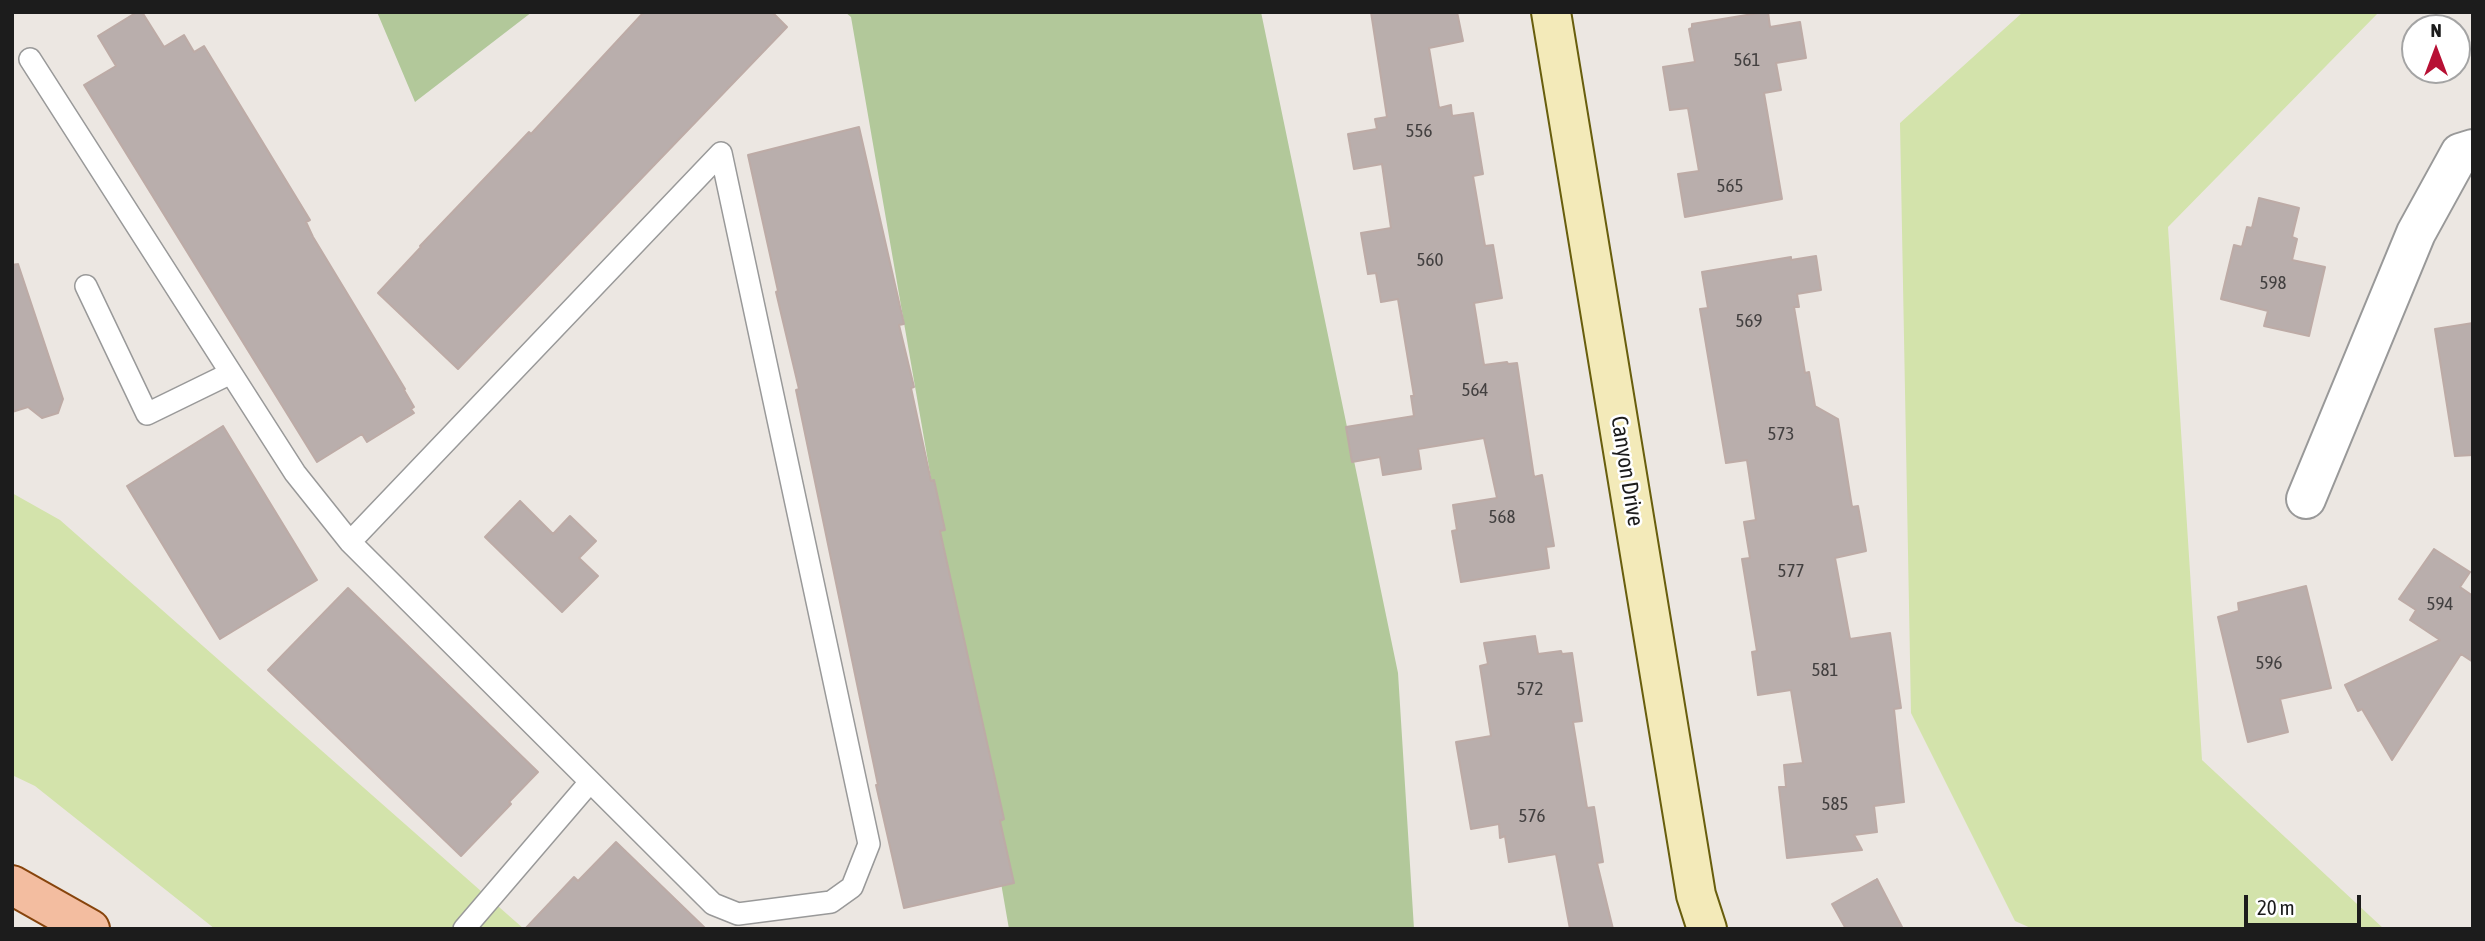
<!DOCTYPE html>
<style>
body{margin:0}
#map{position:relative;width:2485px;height:941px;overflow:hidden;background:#ece7e2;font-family:"Asap Condensed",sans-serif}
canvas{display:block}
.frame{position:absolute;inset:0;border:14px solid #1c1c1c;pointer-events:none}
.north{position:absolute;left:2401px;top:14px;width:70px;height:70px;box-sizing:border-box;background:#fff;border:2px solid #a4a4a4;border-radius:50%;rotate:0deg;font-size:19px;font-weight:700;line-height:28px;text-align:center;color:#1c1c1c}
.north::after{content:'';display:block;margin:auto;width:24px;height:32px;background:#b71034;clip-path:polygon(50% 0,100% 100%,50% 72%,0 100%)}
.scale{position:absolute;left:2244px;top:895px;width:117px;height:32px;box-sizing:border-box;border:4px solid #1c1c1c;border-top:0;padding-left:9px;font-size:21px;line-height:24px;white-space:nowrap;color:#1c1c1c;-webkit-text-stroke:5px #fff;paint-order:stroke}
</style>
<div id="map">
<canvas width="2485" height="941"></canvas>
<div class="frame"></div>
<div class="north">N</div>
<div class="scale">20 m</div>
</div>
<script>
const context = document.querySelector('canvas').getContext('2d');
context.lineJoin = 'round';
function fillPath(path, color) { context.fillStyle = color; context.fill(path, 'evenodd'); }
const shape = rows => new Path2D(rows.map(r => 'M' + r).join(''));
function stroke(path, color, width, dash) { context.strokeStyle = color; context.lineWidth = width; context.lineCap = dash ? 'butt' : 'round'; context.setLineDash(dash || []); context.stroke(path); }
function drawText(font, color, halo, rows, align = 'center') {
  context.font = font + ' "Asap Condensed",sans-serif'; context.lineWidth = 5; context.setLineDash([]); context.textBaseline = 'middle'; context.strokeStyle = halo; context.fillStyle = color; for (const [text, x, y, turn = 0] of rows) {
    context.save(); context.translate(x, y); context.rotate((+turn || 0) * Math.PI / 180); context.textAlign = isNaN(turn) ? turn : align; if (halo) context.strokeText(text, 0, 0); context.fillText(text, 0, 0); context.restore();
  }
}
fillPath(shape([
 [2023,12,2379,12,2168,227,2202,760,2384,929,2033,929,2015,921,1911,713,1900,123],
 [12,493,60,520,524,929,215,929,35,786,12,775]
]), '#d3e3ab');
fillPath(shape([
 [377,12,532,12,415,102],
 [845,12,1261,12,1398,673,1414,929,1009,929,851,17]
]), '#b2c89a');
const building = shape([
 [137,12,142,12,164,47,184,35,194,52,204,46,310,220,306,222,313,237,405,389,404,390,414,407,411,409,414,413,367,442,362,434,317,462,84,85,116,66,98,36,137,12],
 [644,12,772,12,787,27,458,369,378,293,421,247,420,246,529,132,531,134,644,12],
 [1371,12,1457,12,1463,41,1429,48,1439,108,1451,105,1452,116,1473,113,1483,174,1473,176,1485,246,1493,245,1502,298,1474,303,1484,365,1507,362,1508,364,1517,363,1534,477,1542,475,1554,546,1546,547,1549,568,1461,582,1452,531,1457,530,1453,505,1497,498,1484,438,1418,449,1421,469,1383,475,1380,457,1352,462,1346,427,1414,416,1411,396,1414,396,1398,299,1381,302,1376,273,1368,274,1361,233,1391,228,1382,164,1354,169,1348,134,1377,129,1375,119,1387,117,1371,12],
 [1765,12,1768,12,1770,27,1800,22,1806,58,1776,63,1781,90,1764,93,1782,199,1685,217,1678,174,1699,171,1688,108,1670,110,1663,67,1695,62,1689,29,1692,28,1692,24,1765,12],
 [859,127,904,324,899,325,914,387,911,388,931,481,934,480,945,530,940,531,1004,819,1000,821,1014,883,904,908,876,785,878,785,796,390,799,389,776,292,778,291,748,155,859,127],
 [2259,198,2299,208,2292,237,2297,239,2292,260,2325,267,2309,336,2264,326,2268,311,2221,299,2234,245,2242,247,2247,227,2252,228,2259,198],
 [1816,256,1821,290,1797,294,1799,307,1794,307,1805,373,1809,372,1815,406,1838,419,1852,507,1858,506,1866,551,1835,558,1850,639,1890,633,1901,708,1894,709,1904,802,1874,806,1877,832,1854,835,1862,850,1787,858,1779,787,1786,787,1784,765,1803,763,1791,690,1758,695,1752,652,1757,651,1742,559,1750,558,1744,522,1756,520,1747,460,1726,463,1700,309,1708,308,1702,272,1791,257,1791,260,1816,256],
 [18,264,63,399,58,413,42,418,28,407,12,412,12,265,18,264],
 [2473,323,2473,455,2455,456,2435,329,2473,323],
 [223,426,317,580,220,639,127,486,223,426],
 [520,501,553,534,570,516,596,541,579,558,598,576,562,612,485,537,520,501],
 [2434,549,2470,572,2460,587,2473,596,2473,662,2461,654,2392,760,2362,709,2358,711,2345,685,2440,640,2410,620,2416,610,2399,599,2434,549],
 [2306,586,2331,688,2280,699,2288,732,2248,742,2218,617,2239,611,2238,603,2306,586],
 [348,588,538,772,509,802,511,804,461,856,268,670,348,588],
 [1535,636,1538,654,1561,651,1562,654,1572,653,1582,721,1573,722,1587,808,1594,807,1603,862,1597,863,1613,929,1570,929,1556,854,1509,862,1505,836,1500,838,1499,824,1471,829,1456,742,1491,736,1480,666,1488,664,1484,643,1535,636],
 [616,842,706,929,525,929,574,877,578,881,616,842],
 [1877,879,1903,929,1846,929,1832,904,1877,879]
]);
fillPath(building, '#b9aeac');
stroke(building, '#bdaba6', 2);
const lane = shape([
 [30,59,295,473,350,542,713,904,738,914,831,902,852,887,869,844,721,153,350,542],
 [86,286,147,414,231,373],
 [464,929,590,782]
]);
const street = shape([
 [2306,499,2416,233,2460,153,2473,149]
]);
const secondary = shape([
 [1551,12,1696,895,1707,929]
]);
const primary = shape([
 [12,885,90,929]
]);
stroke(lane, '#999', 24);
stroke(street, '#999', 42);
stroke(secondary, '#685e0d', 42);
stroke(primary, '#87440c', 42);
stroke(lane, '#fff', 21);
stroke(street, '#fff', 38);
stroke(secondary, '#f3eab9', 38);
stroke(primary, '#f3bda0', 38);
drawText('19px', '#434040', null, [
 ["561",1747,60],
 ["556",1419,131],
 ["565",1730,186],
 ["560",1430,260],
 ["598",2273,283],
 ["569",1749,321],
 ["564",1475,390],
 ["573",1781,434],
 ["568",1502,517],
 ["577",1791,571],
 ["594",2440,604],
 ["596",2269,663],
 ["581",1825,670],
 ["572",1530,689],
 ["585",1835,804],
 ["576",1532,816]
]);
drawText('23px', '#1c1c1c', '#fff', [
 ["Canyon Drive",1627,471,81]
]);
</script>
